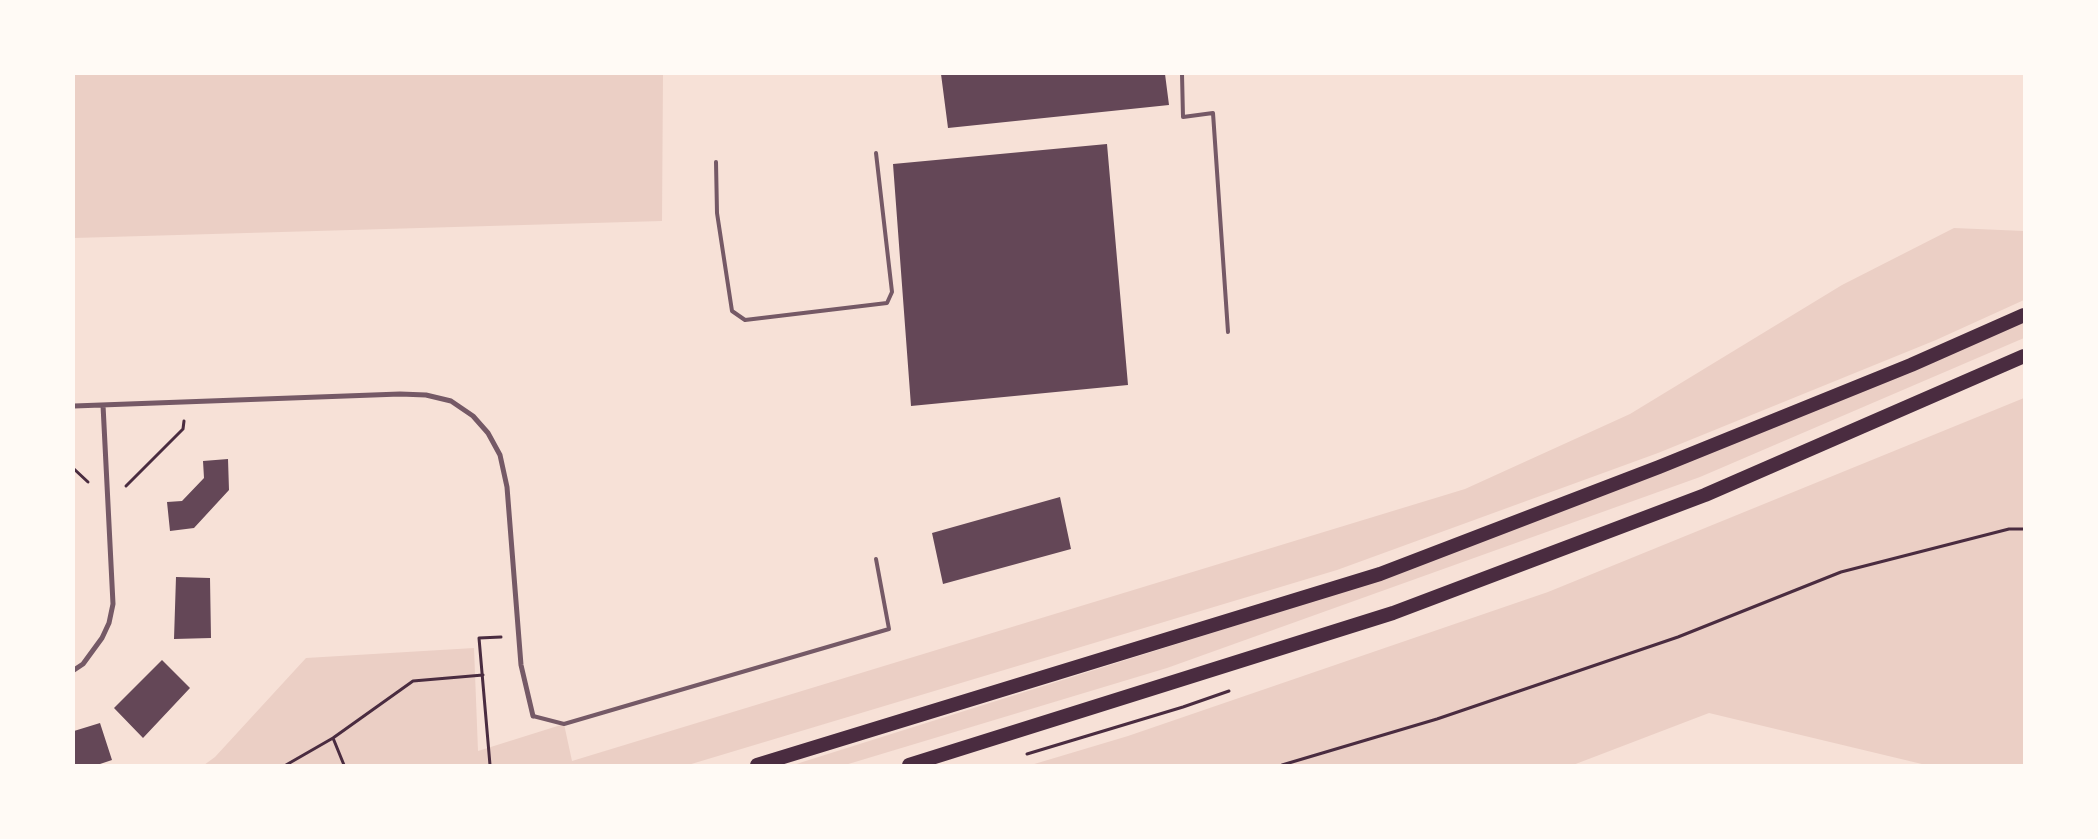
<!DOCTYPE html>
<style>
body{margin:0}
#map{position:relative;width:2098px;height:839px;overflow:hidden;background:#f7e1d7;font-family:"Fira Sans Condensed",sans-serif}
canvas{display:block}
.frame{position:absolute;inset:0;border:75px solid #fffaf5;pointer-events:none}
</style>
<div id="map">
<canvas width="2098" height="839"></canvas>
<div class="frame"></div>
</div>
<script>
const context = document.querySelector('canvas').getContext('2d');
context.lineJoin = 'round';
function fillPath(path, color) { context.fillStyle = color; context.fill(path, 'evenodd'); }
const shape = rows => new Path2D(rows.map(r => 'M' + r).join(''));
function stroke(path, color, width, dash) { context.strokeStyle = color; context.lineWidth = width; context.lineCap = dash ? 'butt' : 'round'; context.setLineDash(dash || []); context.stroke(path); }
fillPath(shape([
 [74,74,663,74,662,221,74,238],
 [1954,228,2024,231,2024,300,1936,340,1658,453,1337,570,688,765,204,765,215,757,306,658,474,648,478,751,564,724,572,761,1465,489,1630,414,1842,285],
 [2024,321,2024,338,1700,477,1167,668,845,765,793,765,1383,579],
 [2024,398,2024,765,1926,765,1709,713,1573,765,1031,765,1128,736,1548,592]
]), '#ebcfc5');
fillPath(shape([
 [941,74,1165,74,1169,105,948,128],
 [1107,144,1128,385,911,406,893,164],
 [228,459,229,490,194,528,170,531,167,502,182,501,204,478,203,461],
 [1060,497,1071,549,943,584,932,533],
 [176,577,210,578,211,638,174,639],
 [162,660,190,688,143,738,114,708],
 [100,723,112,760,97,765,74,765,74,731]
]), '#644757');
stroke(shape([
 [74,469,88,482],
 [126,486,183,429,184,421],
 [333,738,344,765],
 [1027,754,1183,707,1229,691],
 [286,765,333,738,413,681,483,675],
 [490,765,479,638,501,637],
 [1282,765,1437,719,1678,637,1841,572,2009,529,2024,529]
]), '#4a2c40', 3);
stroke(shape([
 [1182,74,1183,117,1213,113,1228,332],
 [716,162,717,213,732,311,745,320,887,303,892,292,876,153],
 [533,716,564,724,889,629,876,559]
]), '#755966', 4);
stroke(shape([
 [74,406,400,394,426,395,451,401,473,416,488,433,500,455,507,487,521,665,533,716],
 [74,670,83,664,102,638,109,623,113,604,103,405]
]), '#755966', 5);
stroke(shape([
 [757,765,1380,574,1659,467,1911,365,2024,315],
 [909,765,1393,613,1705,495,2024,356]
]), '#4a2c40', 14);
</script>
